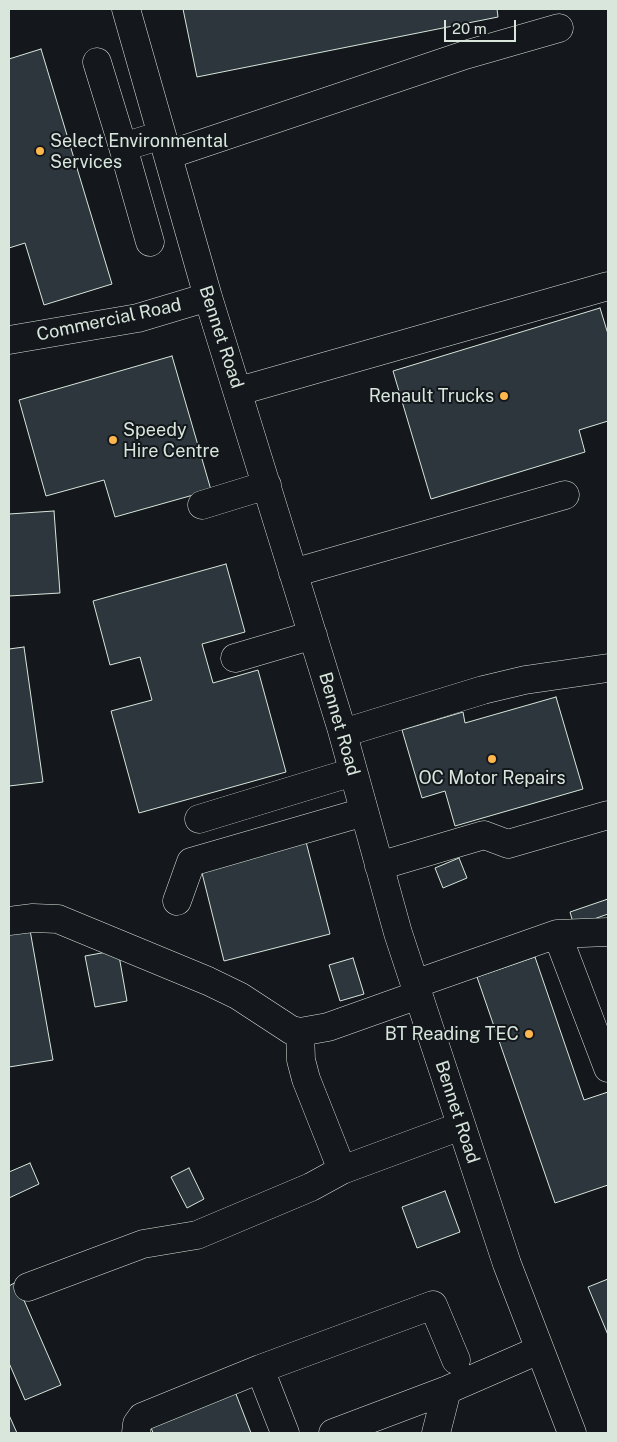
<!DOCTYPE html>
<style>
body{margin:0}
#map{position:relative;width:617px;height:1442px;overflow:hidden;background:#14181c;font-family:"Public Sans",sans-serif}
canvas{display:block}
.frame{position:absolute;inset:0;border:10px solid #d8e6dc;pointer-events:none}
.scale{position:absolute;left:444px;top:20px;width:72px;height:22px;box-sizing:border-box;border:2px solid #d8e6dc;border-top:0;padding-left:6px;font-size:15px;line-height:18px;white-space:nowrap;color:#d8e6dc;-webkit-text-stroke:4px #14181c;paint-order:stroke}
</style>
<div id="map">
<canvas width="617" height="1442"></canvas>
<div class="frame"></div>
<div class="scale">20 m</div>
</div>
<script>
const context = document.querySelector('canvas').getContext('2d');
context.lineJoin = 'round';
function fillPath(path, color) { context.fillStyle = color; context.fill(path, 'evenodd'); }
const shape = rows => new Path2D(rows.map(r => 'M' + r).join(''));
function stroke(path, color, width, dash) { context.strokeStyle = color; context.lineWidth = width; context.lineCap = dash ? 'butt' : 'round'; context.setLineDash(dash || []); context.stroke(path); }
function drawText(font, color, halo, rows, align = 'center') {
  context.font = font + ' "Public Sans",sans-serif'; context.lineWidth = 4; context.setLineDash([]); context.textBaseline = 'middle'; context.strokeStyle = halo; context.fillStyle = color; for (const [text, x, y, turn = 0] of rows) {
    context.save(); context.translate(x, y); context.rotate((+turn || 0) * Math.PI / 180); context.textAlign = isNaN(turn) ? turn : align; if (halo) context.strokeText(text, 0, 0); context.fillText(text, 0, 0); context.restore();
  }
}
const building = shape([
 [183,9,497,9,498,17,197,77,183,9],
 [41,49,112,284,44,305,25,243,9,248,9,59,41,49],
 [600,308,608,334,608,421,579,430,585,452,431,499,393,371,600,308],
 [172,356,211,490,115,517,104,480,46,496,19,400,172,356],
 [54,511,60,593,9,596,9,514,54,511],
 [226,564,245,632,202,644,213,683,258,670,286,772,139,813,111,711,152,700,140,657,110,665,93,601,226,564],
 [24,647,43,782,9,786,9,649,24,647],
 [556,697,583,789,455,826,445,791,422,798,402,730,463,712,465,723,556,697],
 [305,838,330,934,224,961,200,865,305,838],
 [459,858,467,878,443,888,435,868,459,858],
 [608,899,608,914,574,926,570,912,608,899],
 [30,930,53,1060,9,1067,9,934,30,930],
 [118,950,127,1001,95,1007,85,956,118,950],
 [535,957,584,1100,608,1092,608,1185,555,1203,477,977,535,957],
 [353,958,364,994,340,1001,329,965,353,958],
 [30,1163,39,1184,9,1198,9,1172,30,1163],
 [189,1168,204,1199,187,1208,171,1177,189,1168],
 [445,1191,460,1232,417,1248,402,1207,445,1191],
 [608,1279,608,1335,588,1287,608,1279],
 [16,1282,61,1385,25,1400,9,1363,9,1286,16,1282],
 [234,1389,251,1433,153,1433,149,1422,234,1389],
 [9,1415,17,1433,9,1433,9,1415]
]);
fillPath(building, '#2c363c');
stroke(building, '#d8e6dc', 1);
const minor = shape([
 [126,9,208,297,341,727,398,933,507,1264,572,1433],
 [97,62,123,147],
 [168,155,465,55,559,28],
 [150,242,123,147,162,135],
 [9,340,138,318,208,297],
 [239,391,608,286],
 [202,505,267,485],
 [293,573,565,495],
 [235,658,313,635],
 [343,733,483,690,525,680,608,668],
 [199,819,353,772],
 [379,866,484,835,508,844,608,815],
 [177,901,191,862,364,812],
 [9,921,33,918,58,919,208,981,239,996,291,1030,300,1032,328,1027,418,995],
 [557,934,608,1068],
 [415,984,557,934,608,932],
 [300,1032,301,1060,306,1079,342,1170],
 [28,1287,143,1244,197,1235,311,1187,342,1170,461,1126],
 [260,1369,433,1305,456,1360],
 [136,1433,137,1424,142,1417,260,1369,285,1433],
 [333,1433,447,1390,539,1350],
 [436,1433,447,1390]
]);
stroke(minor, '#d8e6dc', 29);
stroke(minor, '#14181c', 28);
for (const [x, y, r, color] of [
 [40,151,5,"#ffb74d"],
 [504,396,5,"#ffb74d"],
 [113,440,5,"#ffb74d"],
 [492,759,5,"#ffb74d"],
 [529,1034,5,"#ffb74d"]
]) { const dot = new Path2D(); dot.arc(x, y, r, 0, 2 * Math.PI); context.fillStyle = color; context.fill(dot); stroke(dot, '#14181c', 2); }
drawText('18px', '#d8e6dc', '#14181c', [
 ["Select Environmental",50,141],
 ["Services",50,162],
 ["Renault Trucks",494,396,"right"],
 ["Speedy",123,430],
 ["Hire Centre",123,451],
 ["OC Motor Repairs",492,778,"center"],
 ["BT Reading TEC",519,1034,"right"]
], 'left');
drawText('18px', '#d8e6dc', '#14181c', [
 ["Commercial Road",109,320,-12],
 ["Bennet Road",221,337,72],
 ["Bennet Road",339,724,74],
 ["Bennet Road",457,1112,72]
]);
</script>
